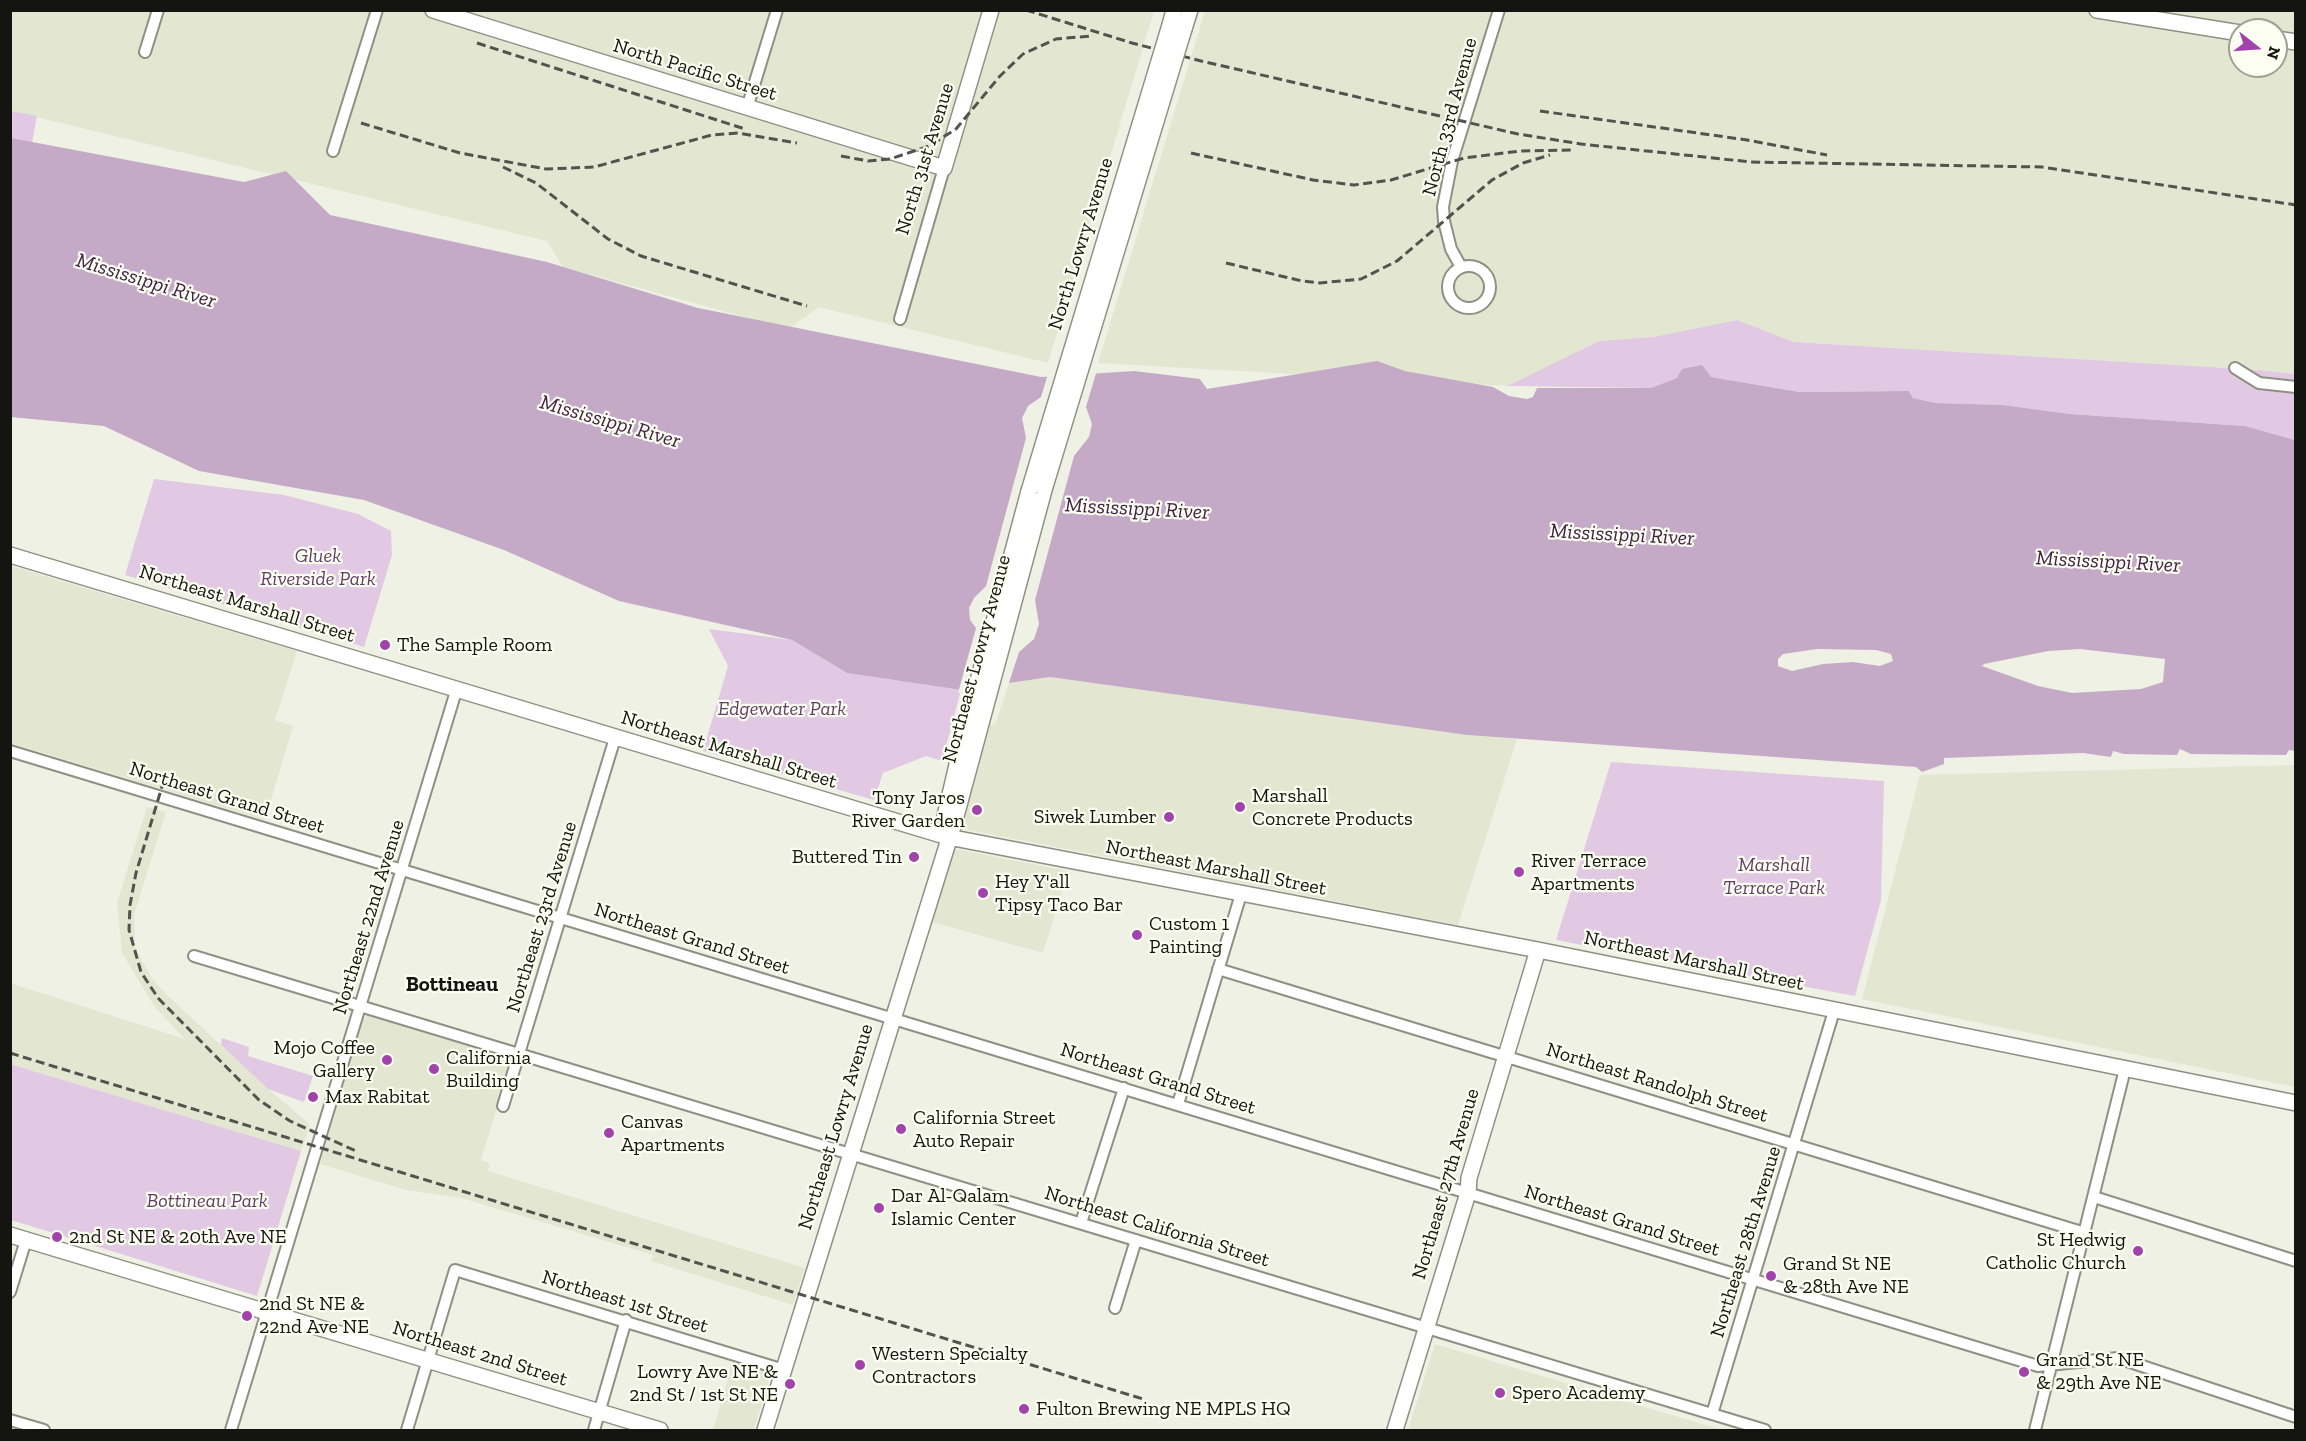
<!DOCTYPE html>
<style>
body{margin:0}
#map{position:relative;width:2306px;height:1441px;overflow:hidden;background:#eef1e3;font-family:"Zilla Slab",serif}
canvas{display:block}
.frame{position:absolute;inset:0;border:12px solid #141511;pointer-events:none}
.north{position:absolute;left:2228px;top:18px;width:60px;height:60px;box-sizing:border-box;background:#fbfef0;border:2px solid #9fa197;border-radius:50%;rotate:107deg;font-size:16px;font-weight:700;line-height:24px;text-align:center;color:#141511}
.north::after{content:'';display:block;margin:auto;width:21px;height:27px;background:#a243ab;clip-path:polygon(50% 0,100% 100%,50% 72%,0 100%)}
</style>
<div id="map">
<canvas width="2306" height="1441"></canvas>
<div class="frame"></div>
<div class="north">N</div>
</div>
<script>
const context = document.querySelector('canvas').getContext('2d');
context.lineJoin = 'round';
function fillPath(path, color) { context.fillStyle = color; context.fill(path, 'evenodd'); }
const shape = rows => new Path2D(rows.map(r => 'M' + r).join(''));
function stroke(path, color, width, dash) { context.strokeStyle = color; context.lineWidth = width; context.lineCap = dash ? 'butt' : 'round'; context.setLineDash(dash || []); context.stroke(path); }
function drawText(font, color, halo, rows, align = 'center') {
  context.font = font + ' "Zilla Slab",serif'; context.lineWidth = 4.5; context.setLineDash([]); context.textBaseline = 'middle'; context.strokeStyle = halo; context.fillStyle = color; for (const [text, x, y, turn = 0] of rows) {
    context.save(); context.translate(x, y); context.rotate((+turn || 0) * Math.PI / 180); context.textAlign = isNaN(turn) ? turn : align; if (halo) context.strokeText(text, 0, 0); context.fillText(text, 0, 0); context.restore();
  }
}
fillPath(shape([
 [10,11,1154,11,1048,363,819,307,788,329,563,267,547,241,11,111],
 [1205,11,2295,11,2295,374,2259,370,1794,342,1737,320,1653,337,1599,341,1507,386,1098,363],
 [2240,30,2276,30,2276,66,2240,66],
 [11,566,297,651,275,720,293,726,265,820,11,743],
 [1050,677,1467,735,1517,739,1458,925,968,830,962,821,987,724,995,725,1009,683],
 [2295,765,2295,1087,1862,999,1920,775],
 [147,807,166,812,134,915,135,948,153,980,169,997,268,1089,310,1124,301,1151,11,1064,10,983,185,1039,154,1006,122,953,117,903],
 [955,849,1068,871,1043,953,932,922],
 [370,1014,508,1058,510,1065,481,1160,490,1164,488,1171,805,1268,793,1305,651,1261,653,1255,461,1198,406,1190,320,1164,363,1019],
 [1435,1344,1722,1430,1408,1430],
 [735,1354,773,1366,754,1430,713,1430]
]), '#e3e7d2');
fillPath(shape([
 [11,111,37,116,32,143,11,138],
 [1737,320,1794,342,2259,370,2295,374,2295,440,2245,426,2070,414,2003,405,1936,403,1913,398,1909,391,1799,392,1711,377,1678,378,1651,388,1507,386,1599,341,1653,337],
 [154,479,284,495,358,514,391,531,392,555,364,647,125,575],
 [709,629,792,640,847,673,961,690,942,761,926,756,883,773,874,800,703,751,728,666],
 [1611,762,1884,781,1881,900,1855,996,1556,940],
 [222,1038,249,1047,248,1056,313,1076,304,1102,268,1089,221,1045],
 [10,1064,301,1151,257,1296,11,1220]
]), '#e1c9e3');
fillPath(shape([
 [11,138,244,182,286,171,330,215,547,262,698,308,1041,377,1134,371,1200,379,1207,389,1377,361,1405,371,1493,387,1509,396,1527,399,1533,397,1537,388,1651,388,1677,378,1682,369,1702,365,1711,377,1799,392,1909,391,1913,398,1936,403,2003,405,2070,414,2245,426,2295,440,2295,751,2289,750,2286,755,2191,754,2180,749,2177,755,2124,754,2113,751,2111,757,2083,753,1944,758,1944,764,1922,772,1916,767,1467,735,1050,677,961,690,847,673,792,640,619,601,504,550,364,500,199,471,104,426,11,417],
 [1817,649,1876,650,1891,654,1893,661,1880,666,1853,662,1823,664,1792,671,1778,666,1778,659,1783,654],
 [2080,649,2165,659,2163,682,2141,689,2072,693,2038,686,1982,666,1984,664,2048,651]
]), '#c5aac7');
fillPath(shape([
 [1097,370,1086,407,1092,424,1089,437,1074,456,1035,600,1039,624,1034,639,1019,652,1008,686,958,693,976,628,970,620,969,608,974,598,986,586,1026,438,1022,418,1028,406,1041,397,1048,374]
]), '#eef1e3');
const street = shape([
 [145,52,158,10],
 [747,108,777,10],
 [333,151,377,10],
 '1448 287a21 21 0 1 1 42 0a21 21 0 1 1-42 0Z',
 [1461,267,1451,249,1444,221,1443,207,1452,161,1499,10],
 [900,319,944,168],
 [2235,368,2259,383,2296,387],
 [10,751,2038,1366,2118,1358,2296,1417],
 [194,956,1765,1430],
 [1218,969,2085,1233],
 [1178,1104,1241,894],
 [503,1106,615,738],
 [2094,1197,2296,1261],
 [1081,1223,1124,1088],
 [10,1292,26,1240],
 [1115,1308,1136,1240],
 [1712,1414,1834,1011],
 [10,1420,44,1430],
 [231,1430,457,688],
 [407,1430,455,1270,784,1370],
 [594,1430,626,1320],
 [2035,1430,2125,1069]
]);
const secondary = shape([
 [433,10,944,168,991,10],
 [2097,10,2240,33],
 [1170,25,1174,10],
 [1184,29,1190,10],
 [2276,39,2296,42],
 [10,555,948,837,1538,950,2296,1103],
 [946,822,945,816,968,718,1029,491],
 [10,1235,660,1430],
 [765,1430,955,820,1044,490],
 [1395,1430,1468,1193,1469,1178,1538,950]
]);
stroke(street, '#8d9083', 14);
stroke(secondary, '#8d9083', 18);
stroke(street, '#fff', 10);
stroke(secondary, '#fff', 15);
stroke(shape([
 [1026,10,1132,43,1201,61,1518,134,1581,144,1751,162,2042,167,2296,205],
 [477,43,745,129],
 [1540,111,1747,140,1827,155],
 [361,123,460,153,546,169,594,167,712,135,738,133,797,143],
 [1191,153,1313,180,1354,185,1391,180,1464,158,1520,151,1574,150],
 [841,156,868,161,890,159,929,146,956,129,1000,76,1023,54,1056,39,1091,36],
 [503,167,536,183,608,239,641,256,807,306],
 [1226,263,1302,281,1320,283,1361,279,1397,261,1492,180,1523,163,1550,155],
 [164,780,136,873,130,905,129,930,141,972,158,998,259,1100,290,1121,358,1152],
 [10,1053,1143,1399]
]), '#52534c', 3, [9, 4.5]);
const secondaryBridge = shape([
 [1044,490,1184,29],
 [1029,491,1170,25]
]);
stroke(secondaryBridge, '#8d9083', 18, []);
stroke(secondaryBridge, '#fff', 15);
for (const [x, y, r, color] of [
 [385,645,6,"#a243ab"],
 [1240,807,6,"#a243ab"],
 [977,810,6,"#a243ab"],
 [1169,817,6,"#a243ab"],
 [914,857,6,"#a243ab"],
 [1519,872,6,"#a243ab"],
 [983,893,6,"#a243ab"],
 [1137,935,6,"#a243ab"],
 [387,1060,6,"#a243ab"],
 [434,1069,6,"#a243ab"],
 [313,1097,6,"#a243ab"],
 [901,1129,6,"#a243ab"],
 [609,1133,6,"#a243ab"],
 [879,1208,6,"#a243ab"],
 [57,1237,6,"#a243ab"],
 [2138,1251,6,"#a243ab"],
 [1771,1276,6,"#a243ab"],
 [247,1316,6,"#a243ab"],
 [860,1365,6,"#a243ab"],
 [2024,1372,6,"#a243ab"],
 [790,1384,6,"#a243ab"],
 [1500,1393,6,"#a243ab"],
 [1024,1409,6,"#a243ab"]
]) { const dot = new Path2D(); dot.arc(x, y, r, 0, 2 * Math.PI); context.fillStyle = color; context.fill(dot); stroke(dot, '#fbfef0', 2); }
drawText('20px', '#141511', '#fbfef0', [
 ["North Pacific Street",695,70,17],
 ["North 33rd Avenue",1450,117,-75],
 ["North 31st Avenue",925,159,-73],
 ["North Lowry Avenue",1081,244,-73],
 ["Northeast Marshall Street",247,604,17],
 ["Northeast Lowry Avenue",977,659,-75],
 ["Northeast Marshall Street",729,750,17],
 ["Northeast Grand Street",227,798,17],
 ["Northeast Marshall Street",1216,868,11],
 ["Northeast 22nd Avenue",369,917,-73],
 ["Northeast 23rd Avenue",542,917,-73],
 ["Northeast Grand Street",692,939,17],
 ["Northeast Marshall Street",1694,961,12],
 ["Northeast Grand Street",1158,1079,17],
 ["Northeast Randolph Street",1657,1083,17],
 ["Northeast Lowry Avenue",836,1127,-73],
 ["Northeast 27th Avenue",1446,1184,-74],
 ["Northeast Grand Street",1622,1221,17],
 ["Northeast California Street",1157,1227,17],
 ["Northeast 28th Avenue",1746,1242,-73],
 ["Northeast 1st Street",625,1302,17],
 ["Northeast 2nd Street",480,1354,17]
]);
drawText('italic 20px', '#623d66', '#fbfef0', [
 ["Gluek",318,556],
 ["Riverside Park",318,579],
 ["Edgewater Park",782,709],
 ["Marshall",1774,865],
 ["Terrace Park",1774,888],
 ["Bottineau Park",207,1201]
]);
drawText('20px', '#141511', '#fbfef0', [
 ["The Sample Room",397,645],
 ["Marshall",1252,796],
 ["Concrete Products",1252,819],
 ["Tony Jaros",965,798,"right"],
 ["River Garden",965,821,"right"],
 ["Siwek Lumber",1157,817,"right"],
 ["Buttered Tin",902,857,"right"],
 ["River Terrace",1531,861],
 ["Apartments",1531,884],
 ["Hey Y'all",995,882],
 ["Tipsy Taco Bar",995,905],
 ["Custom 1",1149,924],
 ["Painting",1149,947],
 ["Mojo Coffee",375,1048,"right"],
 ["Gallery",375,1071,"right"],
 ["California",446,1058],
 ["Building",446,1081],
 ["Max Rabitat",325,1097],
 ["California Street",913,1118],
 ["Auto Repair",913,1141],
 ["Canvas",621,1122],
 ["Apartments",621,1145],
 ["Dar Al-Qalam",891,1196],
 ["Islamic Center",891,1219],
 ["2nd St NE & 20th Ave NE",69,1237],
 ["St Hedwig",2126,1240,"right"],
 ["Catholic Church",2126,1263,"right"],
 ["Grand St NE",1783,1264],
 ["& 28th Ave NE",1783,1287],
 ["2nd St NE &",259,1304],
 ["22nd Ave NE",259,1327],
 ["Western Specialty",872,1354],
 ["Contractors",872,1377],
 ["Grand St NE",2036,1360],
 ["& 29th Ave NE",2036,1383],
 ["Lowry Ave NE &",778,1372,"right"],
 ["2nd St / 1st St NE",778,1395,"right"],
 ["Spero Academy",1512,1393],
 ["Fulton Brewing NE MPLS HQ",1036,1409]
], 'left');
drawText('italic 21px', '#432046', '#fbfef0', [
 ["Mississippi River",146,281,17],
 ["Mississippi River",610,422,16],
 ["Mississippi River",1137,509,3],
 ["Mississippi River",1622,535,3],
 ["Mississippi River",2108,562,3]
]);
drawText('bold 21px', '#141511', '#fbfef0', [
 ["Bottineau",452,985]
]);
</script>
